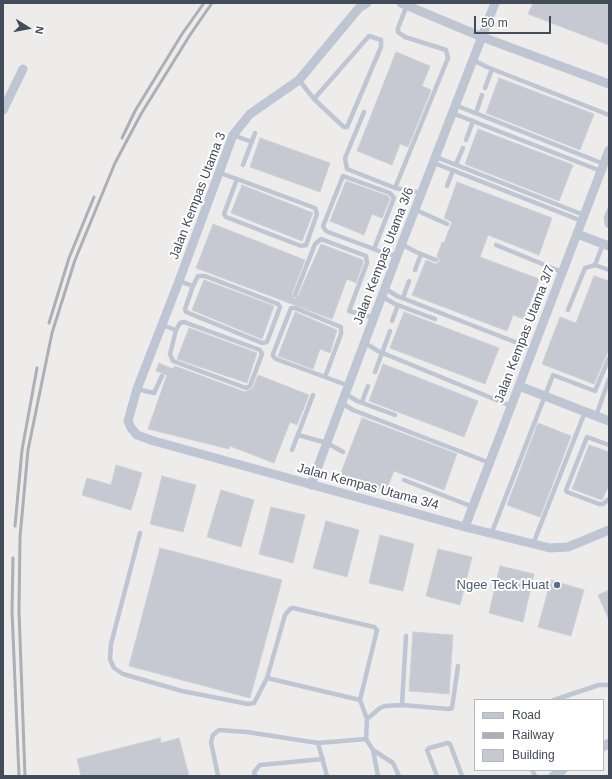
<!DOCTYPE html>
<style>
body{margin:0}
#map{position:relative;width:612px;height:779px;overflow:hidden;background:#eeebeb;font-family:Helvetica,sans-serif}
canvas{display:block}
.frame{position:absolute;inset:0;border:4px solid #434c59;pointer-events:none}
.legend{position:absolute;left:474px;top:699px;width:130px;height:72px;box-sizing:border-box;background:#fff;border:1px solid #b4b7bd;margin:0;padding:5px 7px;list-style:none;font-size:12px;color:#434c59}
.legend li{display:flex;align-items:center;gap:8px;height:20px}
.legend b{width:20px;border:1px solid #b4b7bd}
.north{position:absolute;left:8px;top:8px;width:40px;height:40px;-webkit-text-stroke:3px #fff;paint-order:stroke;rotate:101deg;font-size:11px;font-weight:700;line-height:16px;text-align:center;color:#434c59}
.north::after{content:'';display:block;margin:auto;width:14px;height:18px;background:#434c59;clip-path:polygon(50% 0,100% 100%,50% 72%,0 100%)}
.scale{position:absolute;left:474px;top:16px;width:77px;height:18px;box-sizing:border-box;border:2px solid #434c59;border-top:0;padding-left:5px;font-size:12px;line-height:14px;white-space:nowrap;color:#434c59;-webkit-text-stroke:3px #fff;paint-order:stroke}
</style>
<div id="map">
<canvas width="612" height="779"></canvas>
<div class="frame"></div>
<ul class="legend">
<li><b style="height:5px;background:#bdc6d2"></b>Road</li>
<li><b style="height:5px;background:#adafb6"></b>Railway</li>
<li><b style="height:11px;background:#c7c9d2"></b>Building</li>
</ul>
<div class="north">N</div>
<div class="scale">50 m</div>
</div>
<script>
const context = document.querySelector('canvas').getContext('2d');
context.lineJoin = 'round';
function fillPath(path, color) { context.fillStyle = color; context.fill(path, 'evenodd'); }
const shape = rows => new Path2D(rows.map(r => 'M' + r).join(''));
function stroke(path, color, width, dash) { context.strokeStyle = color; context.lineWidth = width; context.lineCap = dash ? 'butt' : 'round'; context.setLineDash(dash || []); context.stroke(path); }
function drawText(font, color, halo, rows, align = 'center') {
  context.font = font + ' Helvetica,sans-serif'; context.lineWidth = 4; context.setLineDash([]); context.textBaseline = 'middle'; context.strokeStyle = halo; context.fillStyle = color; for (const [text, x, y, turn = 0] of rows) {
    context.save(); context.translate(x, y); context.rotate((+turn || 0) * Math.PI / 180); context.textAlign = isNaN(turn) ? turn : align; if (halo) context.strokeText(text, 0, 0); context.fillText(text, 0, 0); context.restore();
  }
}
const building = shape([
 [533,3,609,3,609,45,528,14,533,3],
 [396,52,430,66,422,86,431,90,408,147,400,144,392,165,357,151,396,52],
 [499,78,594,114,580,150,486,113,499,78],
 [478,129,573,165,559,201,465,164,478,129],
 [260,138,330,163,320,192,250,167,260,138],
 [346,181,388,196,390,199,382,218,372,214,364,235,330,221,346,181],
 [457,182,552,218,539,255,488,235,480,257,539,279,524,319,513,315,507,331,412,295,426,260,436,264,440,261,437,256,442,242,444,243,452,222,444,218,457,182],
 [242,185,313,213,302,241,231,213,242,185],
 [213,224,305,260,292,294,294,299,298,296,321,244,363,260,363,263,356,283,347,279,332,319,196,268,213,224],
 [594,276,609,281,609,349,594,384,542,364,560,317,576,323,594,276],
 [204,280,274,306,262,339,192,310,204,280],
 [295,312,337,330,330,353,320,349,313,369,278,356,295,312],
 [404,312,499,348,485,384,390,348,404,312],
 [189,328,257,353,247,383,177,359,189,328],
 [159,363,173,369,175,366,245,392,253,388,258,375,309,395,297,425,290,422,274,463,230,446,229,449,148,429,167,375,156,371,159,363],
 [383,364,478,401,464,437,369,401,383,364],
 [362,418,457,454,444,490,394,471,386,491,339,478,362,418],
 [538,423,571,436,540,517,507,505,538,423],
 [589,445,609,452,609,485,602,500,572,489,589,445],
 [116,465,142,473,131,510,82,495,87,478,111,485,116,465],
 [162,476,196,485,183,532,150,524,162,476],
 [221,490,254,500,241,547,207,537,221,490],
 [271,507,305,515,293,563,259,554,271,507],
 [326,521,359,530,347,577,313,568,326,521],
 [380,535,414,544,403,591,369,583,380,535],
 [160,548,282,580,250,698,129,666,160,548],
 [438,549,472,557,460,605,426,596,438,549],
 [500,566,534,574,523,622,489,613,500,566],
 [551,580,584,590,571,636,538,627,551,580],
 [609,590,609,620,598,595,609,590],
 [413,632,453,635,449,694,409,691,413,632],
 [160,738,161,743,179,738,189,776,81,776,77,759,160,738]
]);
fillPath(building, '#c7c9d2');
stroke(building, '#ced0d7', 1);
stroke(shape([
 [473,60,487,67,609,115],
 [299,80,314,99,333,117,344,127,347,127,381,47,381,40,369,36,314,99],
 [485,88,492,69],
 [455,105,604,164],
 [364,112,345,158,347,169,395,188,422,193],
 [452,113,601,171],
 [476,113,482,95],
 [233,135,252,142],
 [466,140,473,121],
 [436,157,584,215],
 [434,163,582,221],
 [456,164,463,148],
 [243,165,255,133],
 [220,173,237,179,224,214,226,217,301,246,306,245,317,214,315,208,237,179],
 [447,186,453,170],
 [395,188,448,58,446,50,405,37,398,32,398,28,407,5],
 [416,210,447,224],
 [609,210,606,218,607,225,609,226],
 [403,245,416,252,436,260],
 [496,245,562,272],
 [374,249,394,198,390,193,343,176,323,226,325,230,328,232,374,249,381,252,397,256],
 [595,265,609,270],
 [415,270,421,254],
 [179,281,193,286,185,309,186,312,262,343,267,342,280,307,278,304,205,276,198,276,193,286],
 [386,289,397,296,533,349],
 [295,295,315,244,321,239,366,256,367,263,349,311,375,318],
 [383,297,395,304,435,319],
 [403,298,409,281],
 [568,310,585,268,595,265,603,244],
 [392,321,398,305],
 [162,325,176,330,170,354,173,361,246,388,250,386,262,354,260,350,184,322,180,323,176,330],
 [365,343,378,351,511,406],
 [375,372,390,331],
 [325,377,341,334,341,327,295,308,291,308,273,354,273,356,276,359,325,377,349,386],
 [137,389,154,393,162,376],
 [346,394,357,401,395,415],
 [362,402,368,386],
 [342,403,353,410,490,463],
 [596,416,609,379],
 [298,435,327,443,343,452],
 [609,445,587,437,566,490,567,492,599,504,603,504,609,499],
 [292,450,313,395],
 [404,480,473,507],
 [492,532,553,375,595,391,609,358],
 [140,533,111,644,110,659,114,668,123,674,182,691,248,704,254,703,267,678,285,615,290,609,293,608,374,627,377,630,360,700,267,678],
 [533,544,585,412],
 [360,700,367,719,366,739,373,750,378,776],
 [554,700,599,685,609,685],
 [402,705,406,636],
 [367,719,380,708,385,706,402,705,449,709,452,708,458,666],
 [318,743,327,776],
 [373,750,393,763,399,776],
 [532,770,535,776],
 [218,776,211,742,213,735,219,730,247,732,318,743,366,739],
 [255,776,254,772,260,765,323,759],
 [437,776,427,750,429,748,448,743,450,744,462,776]
]), '#bdc6d2', 4.5);
stroke(shape([
 [367,3,359,8,299,80,250,114,233,135,179,281,137,389,128,421,131,428,137,435,154,441,465,527,550,548,568,547,609,530],
 [401,3,482,37,609,84],
 [3,110,23,69],
 [577,234,609,246],
 [519,386,609,421],
 [311,485,397,256,495,3],
 [465,527,609,150],
 [603,747,609,743],
 [553,776,563,770]
]), '#bdc6d2', 9);
stroke(shape([
 [122,138,135,111,182,34,204,3],
 [49,323,69,258,94,197],
 [15,526,22,450,37,368],
 [13,558,12,611,19,776],
 [25,776,19,611,20,537,28,450,52,333,75,260,115,163,141,114,190,35,212,3]
]), '#adafb6', 3);
for (const [x, y, r, color] of [
 [557,585,4,"#5c6f8a"]
]) { const dot = new Path2D(); dot.arc(x, y, r, 0, 2 * Math.PI); context.fillStyle = color; context.fill(dot); stroke(dot, '#fff', 1.5); }
drawText('13px', '#434c59', '#fff', [
 ["Jalan Kempas Utama 3",198,196,-69],
 ["Jalan Kempas Utama 3/6",384,256,-69],
 ["Jalan Kempas Utama 3/7",525,334,-69],
 ["Jalan Kempas Utama 3/4",368,487,15]
]);
drawText('13px', '#4e5e75', '#fff', [
 ["Ngee Teck Huat",549,585]
], 'right');
</script>
